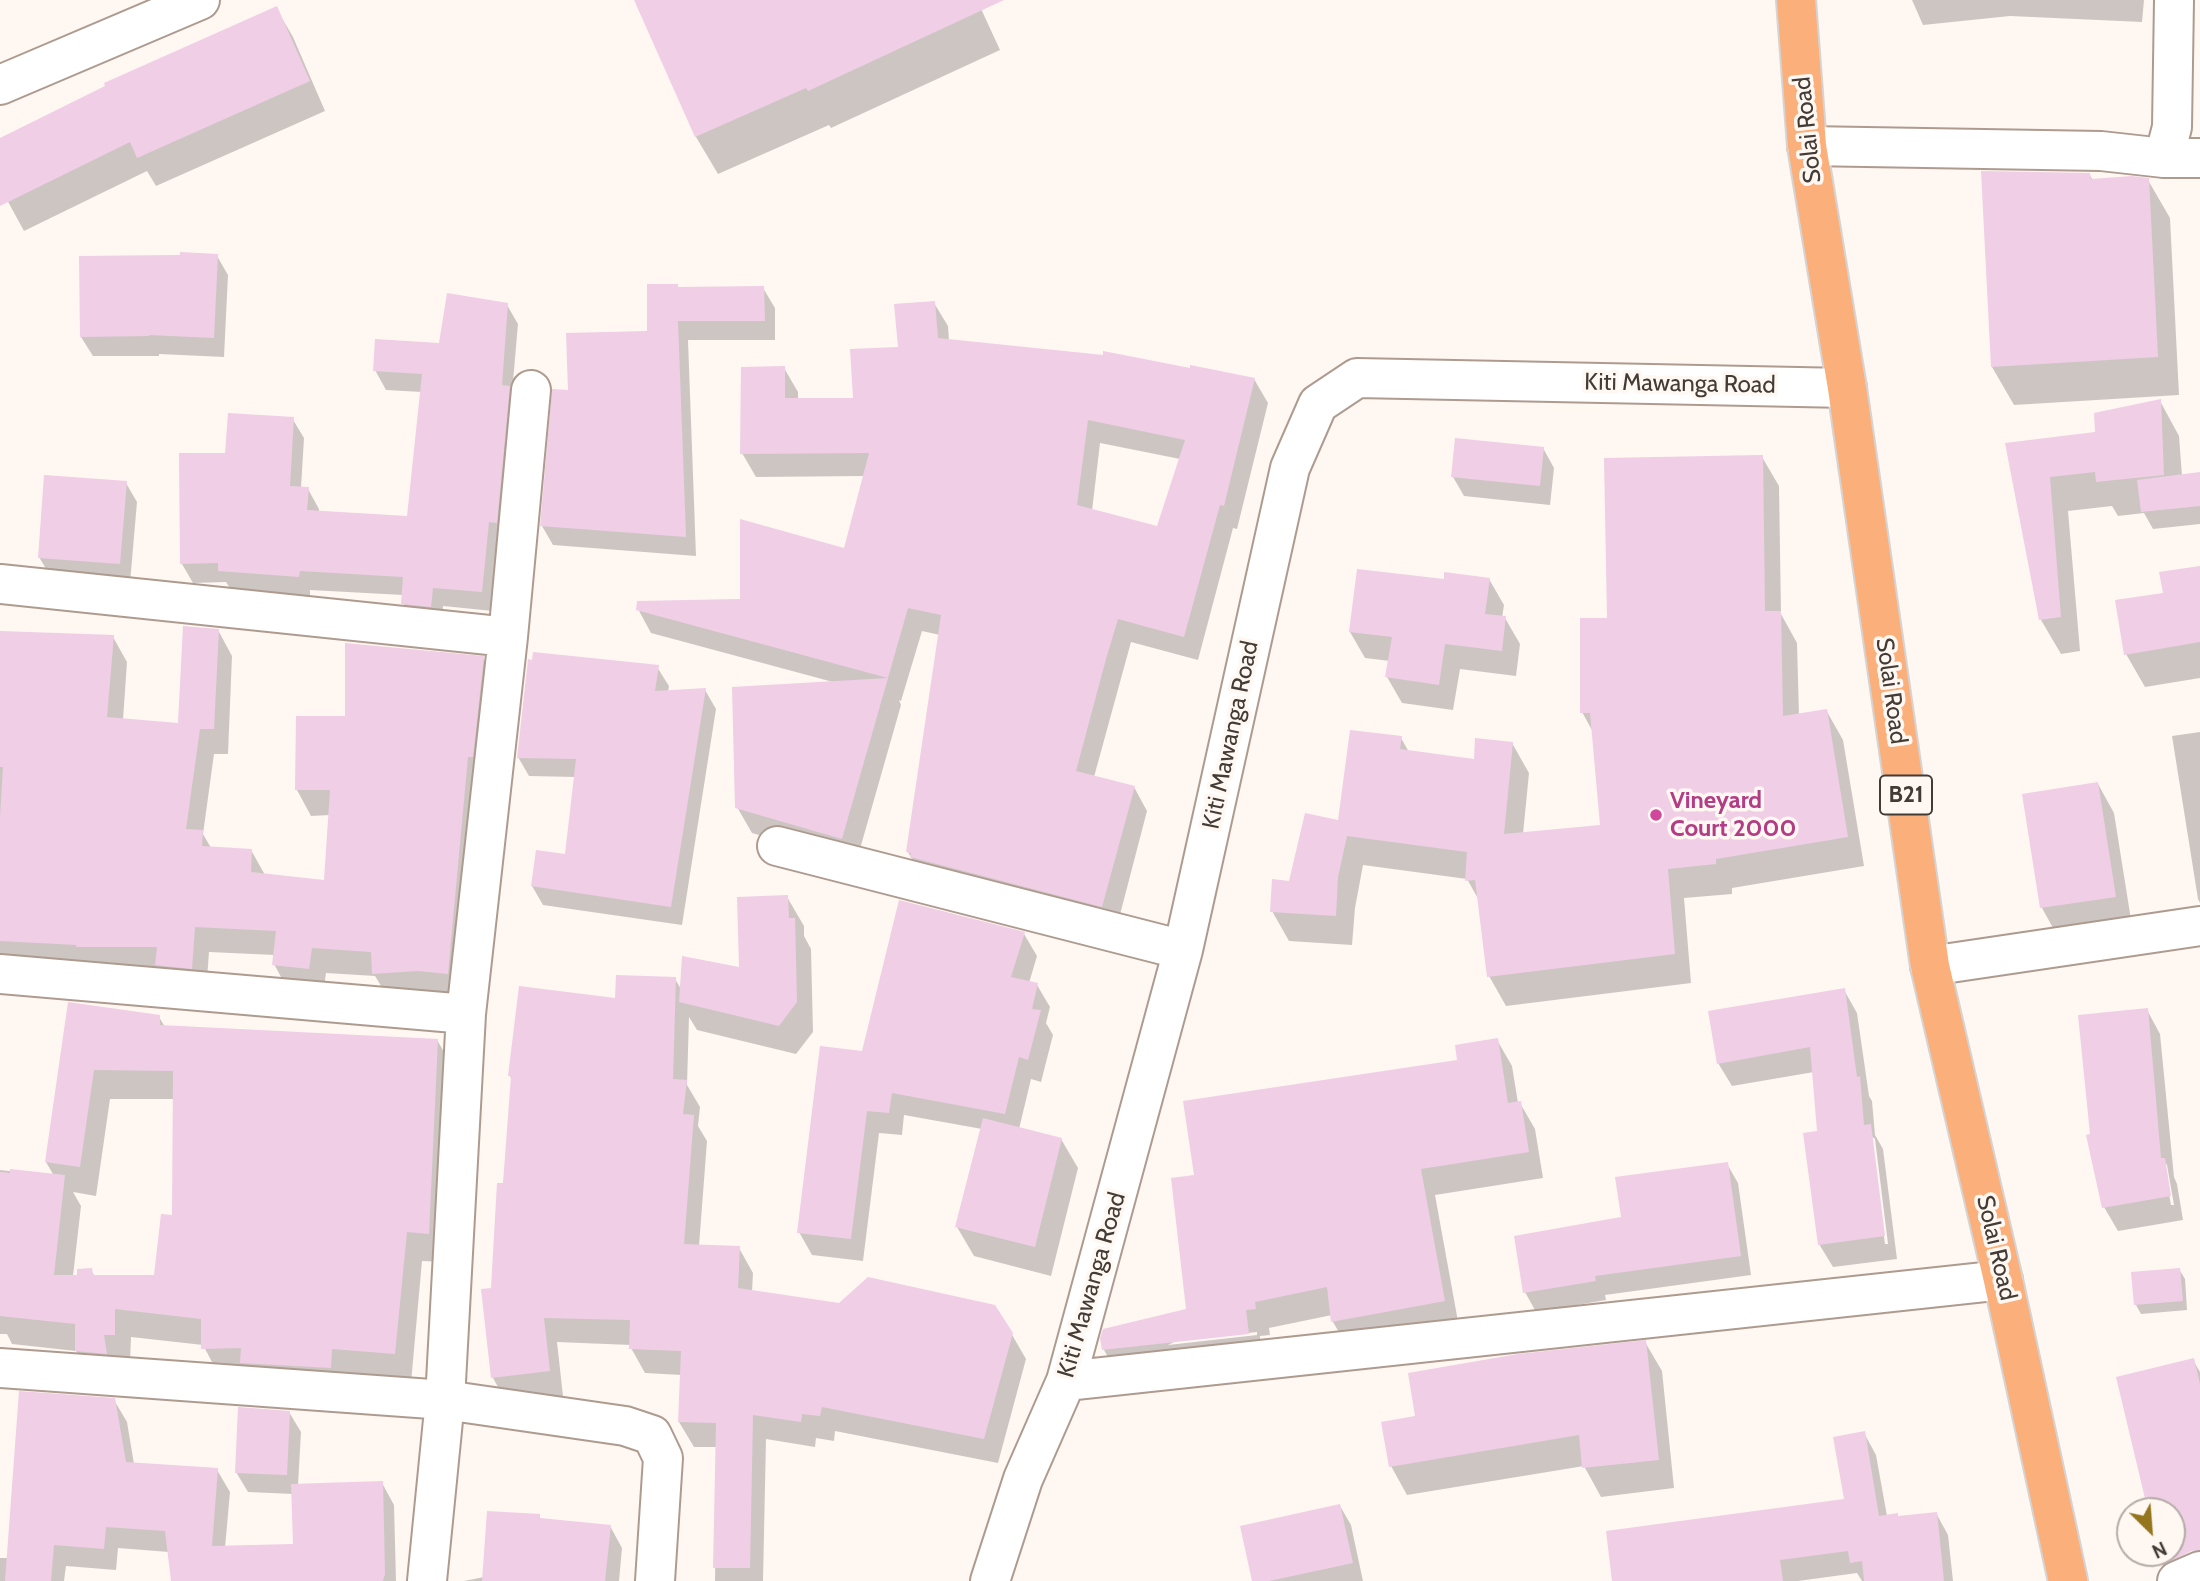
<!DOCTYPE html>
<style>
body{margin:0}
#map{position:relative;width:2200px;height:1581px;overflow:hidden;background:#fff7f2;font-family:Cabin,sans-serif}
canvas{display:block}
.north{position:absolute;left:2116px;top:1497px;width:70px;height:70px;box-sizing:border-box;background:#fff7f2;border:2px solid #b4aca7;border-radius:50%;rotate:155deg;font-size:19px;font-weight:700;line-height:28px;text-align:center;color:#433b36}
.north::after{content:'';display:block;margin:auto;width:24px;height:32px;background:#95751d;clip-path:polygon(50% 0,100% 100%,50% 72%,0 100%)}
</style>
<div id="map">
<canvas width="2200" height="1581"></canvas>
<div class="north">N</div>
</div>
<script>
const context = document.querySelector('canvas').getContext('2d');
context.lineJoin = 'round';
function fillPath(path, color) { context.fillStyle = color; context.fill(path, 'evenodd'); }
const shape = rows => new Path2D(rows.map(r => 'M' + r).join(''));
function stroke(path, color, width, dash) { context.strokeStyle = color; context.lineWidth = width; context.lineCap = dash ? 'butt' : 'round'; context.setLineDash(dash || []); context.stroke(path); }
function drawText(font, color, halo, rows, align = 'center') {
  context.font = font + ' Cabin,sans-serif'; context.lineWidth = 7; context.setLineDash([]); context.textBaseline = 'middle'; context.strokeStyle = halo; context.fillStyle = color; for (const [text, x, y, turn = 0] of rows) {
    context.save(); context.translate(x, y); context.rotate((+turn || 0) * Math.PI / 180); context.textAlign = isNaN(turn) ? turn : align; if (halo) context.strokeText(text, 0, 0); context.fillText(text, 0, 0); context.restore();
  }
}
fillPath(shape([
 [636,0,977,0,1000,50,831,128,829,125,718,174,696,137],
 [1912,0,2144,0,2142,22,2010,16,1923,25],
 [276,8,293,37,325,111,156,186,147,171,24,231,0,187,0,139],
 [2089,174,2093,180,2148,180,2170,218,2179,395,2014,405,1992,367],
 [217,256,228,275,224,357,159,354,159,356,93,356,81,337],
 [763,288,775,308,775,340,688,340,696,556,553,545,542,526,569,392,649,333,679,289],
 [934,303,948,326,949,341,1254,379,1268,403,1237,529,1233,528,1198,660,1131,642,1094,777,1134,787,1147,811,1116,930,921,876,908,852,940,635,922,631,901,701,899,700,901,705,856,863,752,833,737,807,833,682,651,633,638,609,742,600,845,550,865,476,756,477,742,453,784,368,798,392,798,400,855,400,900,348],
 [1100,443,1180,459,1158,528,1092,511],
 [507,305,518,324,493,611,443,606,442,626,414,623,403,603,403,595,310,590,310,596,231,590,226,582,193,583,182,564,227,455,292,418,304,438,301,488,308,489,319,509,319,512,409,518,422,392,386,390,375,370,440,345],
 [2160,401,2179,436,2182,476,2200,474,2200,524,2153,529,2144,513,2118,516,2112,506,2068,511,2080,651,2061,654,2041,620,2007,445,2097,434],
 [1543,448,1554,468,1550,505,1464,496,1453,477],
 [1762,457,1779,486,1781,614,1797,643,1799,715,1826,710,1843,740,1864,866,1732,888,1732,894,1684,898,1691,983,1506,1006,1489,976,1480,902,1467,879,1363,865,1355,908,1352,945,1289,941,1272,911,1291,882,1340,822,1401,738,1409,752,1475,761,1512,743,1529,773,1523,834,1602,827,1593,732,1582,712,1609,620],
 [126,483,137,502,130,583,51,577,39,557],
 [2200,567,2200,678,2145,687,2126,654,2165,594],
 [1489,579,1504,605,1502,618,1505,618,1520,644,1516,676,1460,669,1453,710,1402,703,1387,677,1390,661,1365,658,1350,632,1446,581],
 [218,630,232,656,228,754,214,754,203,834,211,848,251,850,265,875,326,882,330,815,311,816,297,790,297,718,347,718,483,658,498,684,462,999,389,999,375,976,326,973,323,994,288,990,274,964,275,955,209,952,206,993,0,962,0,632,113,637,127,662,123,720,180,725],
 [657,667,669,686,668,692,705,690,716,709,682,925,543,905,532,886,567,856,576,777,529,776,518,757],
 [2200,732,2200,903,2198,899,2172,736],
 [2098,784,2114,813,2132,926,2058,937,2042,908,2024,796],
 [787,897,804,926,804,936,811,949,813,1032,796,1054,697,1030,689,1017,687,1085,700,1107,698,1126,707,1141,699,1246,739,1248,753,1273,752,1292,1011,1333,1026,1359,998,1463,835,1431,834,1441,816,1438,815,1447,766,1439,763,1581,708,1581,715,1581,717,1447,694,1447,679,1422,682,1375,645,1373,631,1348,631,1345,557,1342,563,1396,507,1403,493,1378,483,1291,492,1290,504,1185,512,1081,510,1076,617,1000,675,979,681,989,741,970],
 [1024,934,1037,956,1029,983,1037,985,1050,1007,1046,1023,1053,1035,1041,1082,1031,1079,1019,1129,1061,1139,1078,1168,1051,1276,974,1256,957,1227,982,1129,904,1115,902,1135,879,1133,863,1261,812,1255,799,1232,864,1053],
 [1844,990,1857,1013,1869,1096,1872,1101,1875,1135,1883,1149,1897,1259,1833,1267,1819,1244,1819,1133,1814,1072,1732,1086,1718,1063],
 [1870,1135,1875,1139,1888,1244,1885,1244],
 [69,1004,159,1017,165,1027,437,1040,454,1069,445,1262,422,1261,411,1383,220,1377,203,1345,131,1337,130,1364,93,1380,76,1351,12,1344,7,1334,0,1334,0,1170,54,1176,46,1162],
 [110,1099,174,1099,174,1217,155,1277,95,1277,91,1270,73,1276,81,1206,73,1192,96,1196],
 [2147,1010,2160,1034,2174,1177,2177,1184,2183,1220,2118,1231,2104,1207,2092,1136],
 [2163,1161,2167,1165,2174,1205,2171,1205],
 [1497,1040,1512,1066,1518,1103,1520,1103,1535,1129,1543,1178,1435,1195,1459,1327,1348,1348,1333,1322,1332,1315,1269,1328,1270,1335,1260,1336,1262,1360,1119,1376,1104,1350,1102,1338,1188,1310,1196,1177,1459,1061],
 [1257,1332,1257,1335,1168,1345,1176,1341],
 [1727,1164,1738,1183,1751,1275,1605,1295,1606,1300,1536,1312,1525,1292,1623,1219],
 [2179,1269,2185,1279,2187,1310,2141,1314,2136,1305,2133,1274],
 [1645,1342,1662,1371,1674,1488,1601,1497,1584,1466,1407,1495,1391,1466],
 [2193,1360,2200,1372,2200,1547,2199,1545,2169,1560,2169,1564,2200,1549,2200,1581,2172,1581,2163,1565,2160,1553,2172,1553,2172,1511,2150,1511],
 [114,1400,127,1422,134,1464,217,1470,230,1492,225,1548,295,1546,293,1494,248,1492,236,1472,289,1412,301,1432,298,1485,382,1483,394,1505,396,1581,173,1581,169,1552,118,1548,116,1570,66,1566,64,1581,0,1581,0,1558,7,1558],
 [1864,1433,1876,1455,1887,1516,1898,1518,1936,1513,1948,1535,1953,1581,1862,1581,1857,1573,1798,1581,1613,1581,1846,1500],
 [1340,1506,1351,1525,1363,1581,1254,1581],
 [539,1516,541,1520,610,1526,622,1548,619,1581,464,1581,484,1577]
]), '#0003');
fillPath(shape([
 [634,0,1004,0,808,91,806,88,695,137],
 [277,6,310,81,137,158,130,142,0,206,0,138,105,86,104,83],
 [1981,171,2090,173,2091,179,2132,176,2149,178,2158,357,1991,367],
 [180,252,218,254,214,338,149,335,149,336,80,337,79,256,180,255],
 [647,284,678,284,678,287,764,286,765,321,678,321,686,537,540,526,552,389,568,390,566,333,647,331],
 [447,293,508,303,502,385,510,386,497,523,489,522,482,592,433,588,431,607,401,604,403,577,300,571,299,577,218,571,218,563,180,564,179,453,225,453,228,413,294,417,290,486,309,487,307,510,407,516,422,374,373,371,375,339,439,343],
 [935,301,938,338,1103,355,1103,351,1190,368,1190,365,1255,378,1224,506,1220,505,1184,637,1118,619,1106,659,1076,771,1135,786,1102,907,910,857,911,853,906,852,941,615,908,608,888,678,636,610,637,601,740,599,740,519,844,548,869,453,740,454,741,367,785,366,785,398,853,398,850,349,898,347,894,304],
 [1088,420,1185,440,1157,526,1077,505],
 [2161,399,2164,475,2096,482,2095,472,2050,477,2061,617,2039,620,2005,443,2095,432,2094,413],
 [1455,438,1544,447,1540,486,1451,477],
 [1763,455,1765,611,1781,611,1783,716,1827,709,1848,837,1716,859,1716,864,1668,869,1675,954,1487,977,1475,880,1465,881,1467,852,1347,836,1338,877,1336,916,1270,912,1272,879,1289,881,1305,813,1338,820,1350,730,1402,736,1400,749,1474,759,1475,738,1513,742,1504,834,1600,825,1590,713,1580,713,1580,618,1607,618,1604,458],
 [2200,472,2200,506,2141,512,2137,480],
 [44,475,127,481,120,564,38,558],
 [2200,566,2200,642,2124,655,2115,600,2163,593,2159,572],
 [1357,569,1444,579,1444,572,1490,578,1485,614,1506,616,1502,651,1445,644,1439,685,1385,677,1392,637,1349,632],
 [183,626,219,629,214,729,200,729,186,829,203,830,202,846,252,849,251,872,324,880,330,790,295,790,296,716,345,716,345,643,484,656,473,757,468,757,448,974,418,971,372,974,371,952,312,948,309,969,272,965,276,931,195,927,192,969,155,965,157,947,76,947,76,945,0,941,0,817,3,767,0,767,0,631,114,635,107,717,178,723],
 [533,652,659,665,655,691,706,688,671,907,531,886,536,850,565,854,576,759,517,758,528,659,532,660],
 [888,678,842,839,735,808,732,687],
 [2098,782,2116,897,2040,908,2022,794],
 [788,895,789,918,795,918,797,1002,779,1026,679,1002,682,956,739,967,737,897],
 [899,900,1025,932,1011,977,1038,983,1032,1009,1041,1010,1028,1060,1019,1057,1005,1114,892,1093,889,1113,867,1111,851,1239,797,1233,820,1046,862,1051],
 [616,975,676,977,673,1079,687,1080,683,1114,694,1115,684,1244,740,1246,738,1288,839,1303,868,1277,995,1305,1013,1333,984,1439,822,1407,820,1416,802,1414,801,1422,753,1415,750,1568,713,1568,716,1423,678,1422,681,1351,629,1349,630,1320,544,1318,550,1371,491,1378,481,1289,491,1288,497,1183,503,1183,511,1076,508,1076,519,986,615,998],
 [1845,988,1857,1077,1860,1076,1864,1125,1871,1124,1885,1236,1818,1245,1803,1133,1817,1131,1810,1047,1717,1064,1708,1011],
 [68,1002,160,1015,160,1025,438,1039,429,1234,407,1232,395,1354,332,1349,331,1368,240,1363,241,1348,201,1349,201,1319,115,1309,115,1335,104,1335,107,1354,75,1351,75,1324,0,1316,0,1172,10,1173,10,1169,65,1175,54,1275,77,1275,77,1269,92,1268,93,1275,154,1275,161,1214,172,1215,173,1071,94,1070,80,1167,45,1162],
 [2148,1008,2161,1158,2165,1158,2171,1196,2102,1208,2086,1135,2090,1134,2078,1015],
 [1498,1038,1508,1103,1521,1101,1529,1152,1421,1169,1445,1301,1331,1322,1327,1287,1255,1302,1256,1309,1246,1310,1249,1334,1102,1350,1100,1338,1103,1329,1186,1309,1171,1178,1194,1175,1183,1101,1457,1060,1455,1045],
 [983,1118,1062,1138,1035,1247,955,1227],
 [1728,1162,1741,1256,1595,1276,1596,1281,1523,1293,1514,1236,1621,1217,1615,1177],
 [2180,1268,2183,1301,2134,1305,2131,1272],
 [1646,1340,1659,1460,1582,1468,1579,1435,1389,1467,1381,1422,1415,1416,1408,1373,1518,1354],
 [2194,1358,2200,1384,2200,1550,2191,1551,2162,1566,2159,1553,2172,1553,2172,1511,2148,1511,2116,1377],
 [19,1391,115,1398,126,1462,218,1468,212,1546,293,1544,291,1484,383,1481,385,1574,383,1581,171,1581,165,1531,106,1527,104,1549,54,1545,51,1581,5,1581],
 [238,1407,290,1411,287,1475,235,1473],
 [1865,1431,1879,1516,1898,1513,1898,1516,1937,1512,1944,1581,1864,1581,1862,1561,1850,1563,1848,1551,1780,1560,1783,1581,1612,1581,1606,1531,1844,1499,1833,1437],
 [1340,1504,1353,1563,1269,1581,1252,1581,1240,1526],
 [487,1511,540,1514,540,1518,611,1525,605,1581,482,1581]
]), '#efcee6');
const street = shape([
 [0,85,200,0],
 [1807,146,2101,151,2164,158,2172,127,2174,0],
 [2164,158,2200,158],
 [0,584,508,637],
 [777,846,1183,950],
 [1930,966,2200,926],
 [0,974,466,1014],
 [0,1368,445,1400,625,1426,652,1435,663,1458,655,1581],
 [1066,1381,2003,1280],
 [427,1581,445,1400,466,1014,508,637,531,390],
 [990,1581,1023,1479,1066,1381,1183,950,1290,468,1318,404,1357,378,1847,388],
 [2177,1581,2200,1571]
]);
const highway = shape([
 [1796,0,1807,146,1847,388,1930,966,2003,1280,2068,1581]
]);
stroke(street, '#ae9b90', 42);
stroke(highway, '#d6d4d3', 42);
stroke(street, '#fff', 38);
stroke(highway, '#fbaf7a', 38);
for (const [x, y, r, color] of [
 [1656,815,7,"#d1479c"]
]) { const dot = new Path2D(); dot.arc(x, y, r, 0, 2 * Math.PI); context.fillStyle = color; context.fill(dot); stroke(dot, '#fff7f2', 2.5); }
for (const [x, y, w] of [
 [1906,795,52]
]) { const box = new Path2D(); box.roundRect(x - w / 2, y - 19.5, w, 39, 5); context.fillStyle = '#fff7f2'; context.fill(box); stroke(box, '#433b36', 2); }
drawText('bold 23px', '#433b36', null, [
 ["B21",1906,795]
]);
drawText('24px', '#433b36', '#fff7f2', [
 ["Solai Road",1808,130,-96],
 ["Kiti Mawanga Road",1680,384,1],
 ["Solai Road",1891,691,82],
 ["Kiti Mawanga Road",1231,735,-78],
 ["Solai Road",1996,1248,77],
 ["Kiti Mawanga Road",1092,1285,-74]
]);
drawText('bold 24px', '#b23c85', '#fff7f2', [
 ["Vineyard",1670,801],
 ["Court 2000",1670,829]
], 'left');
</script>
